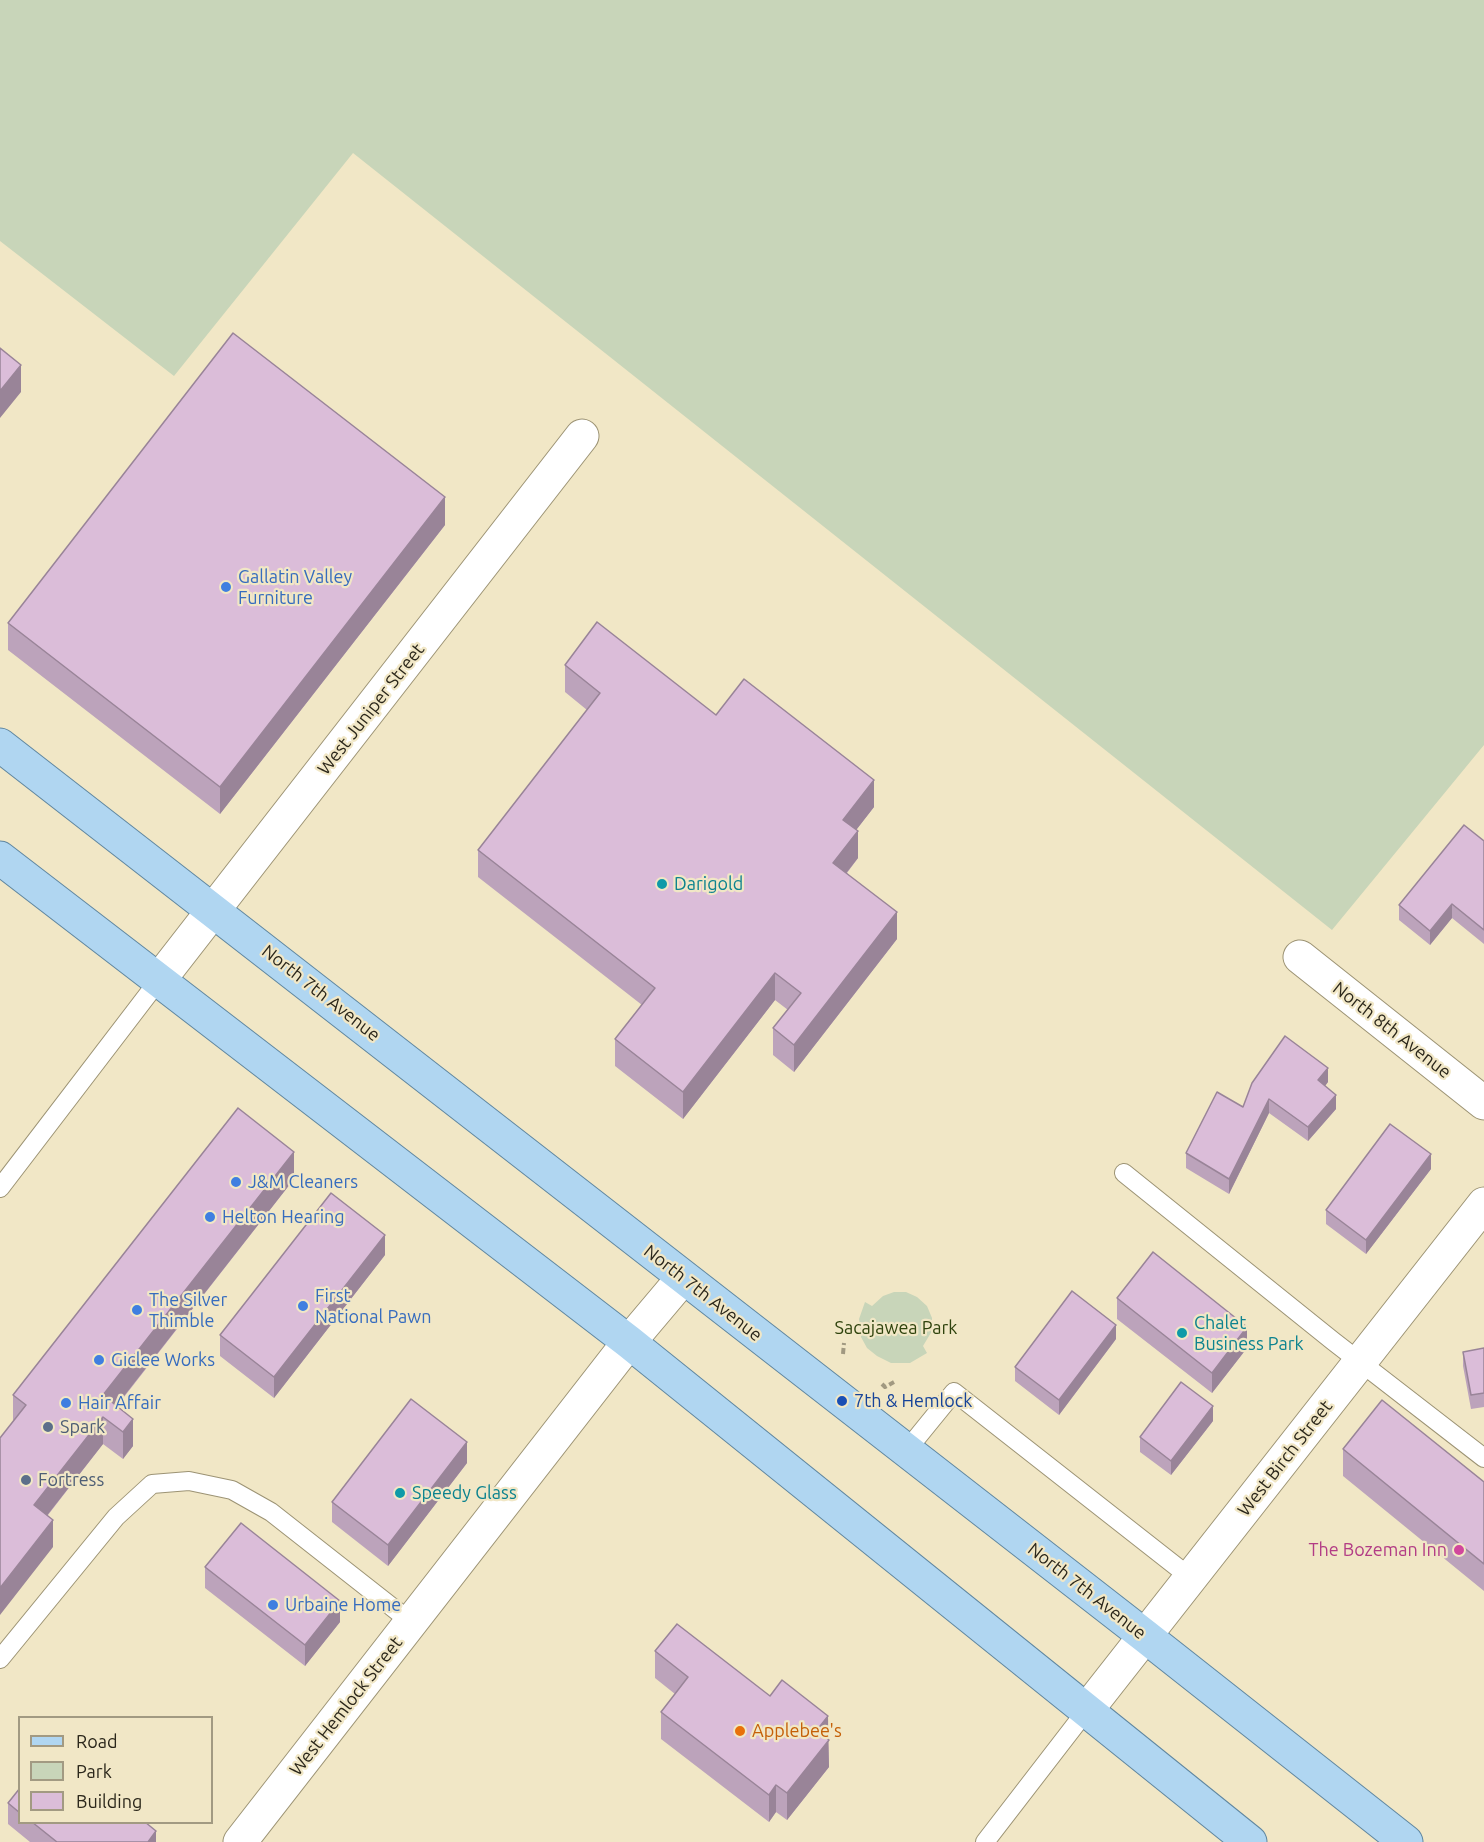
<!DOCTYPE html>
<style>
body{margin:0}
#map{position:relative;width:1484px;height:1842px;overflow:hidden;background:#f1e7c6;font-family:Ubuntu,sans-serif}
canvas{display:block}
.legend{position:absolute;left:18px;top:1716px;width:195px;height:108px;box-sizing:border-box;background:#f1e7c6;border:2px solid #a29a82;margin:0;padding:8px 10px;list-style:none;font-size:18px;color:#2b271b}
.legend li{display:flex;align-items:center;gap:12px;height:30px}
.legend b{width:30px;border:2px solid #a29a82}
</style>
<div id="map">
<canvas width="1484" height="1842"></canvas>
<ul class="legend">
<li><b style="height:8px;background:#b0d6f1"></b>Road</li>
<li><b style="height:16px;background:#c8d5b9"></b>Park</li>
<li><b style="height:16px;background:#dbbdd9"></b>Building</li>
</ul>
</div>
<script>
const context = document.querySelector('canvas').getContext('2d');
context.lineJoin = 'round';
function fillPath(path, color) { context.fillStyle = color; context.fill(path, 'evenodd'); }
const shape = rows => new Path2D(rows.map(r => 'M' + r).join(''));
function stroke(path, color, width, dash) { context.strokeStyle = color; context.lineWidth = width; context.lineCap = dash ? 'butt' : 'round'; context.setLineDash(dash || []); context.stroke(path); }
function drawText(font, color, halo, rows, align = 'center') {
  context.font = font + ' Ubuntu,sans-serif'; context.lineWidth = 4.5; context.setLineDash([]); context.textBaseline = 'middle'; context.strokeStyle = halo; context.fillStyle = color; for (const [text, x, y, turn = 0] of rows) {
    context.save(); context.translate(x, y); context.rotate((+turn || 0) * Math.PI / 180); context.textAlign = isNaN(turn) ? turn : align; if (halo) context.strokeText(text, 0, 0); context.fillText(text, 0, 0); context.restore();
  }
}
fillPath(shape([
 [0,0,1484,0,1484,745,1332,930,353,153,174,376,0,241],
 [894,1292,906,1292,917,1297,927,1306,932,1318,932,1331,923,1346,927,1353,910,1363,891,1363,877,1356,867,1348,861,1337,859,1319,865,1302,872,1306,883,1296]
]), '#c8d5b9');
const lane = shape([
 [1124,1173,1333,1341,1484,1458],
 [0,1188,159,980],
 [906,1451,954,1392,1191,1578],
 [0,1659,116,1517,152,1484,189,1481,232,1490,271,1512,411,1622],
 [985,1842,1086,1711]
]);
const street = shape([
 [1300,957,1484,1103],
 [159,980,582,436],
 [1086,1711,1484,1204],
 [240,1842,629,1342,683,1278]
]);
const primary = shape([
 [0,745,1145,1636,1406,1842],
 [0,858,629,1342,1250,1842]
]);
stroke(lane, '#9c9374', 20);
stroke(street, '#9c9374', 35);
stroke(primary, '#6087a0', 35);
stroke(shape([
 [843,1354,844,1343],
 [882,1384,885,1387,894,1382]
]), '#a19981', 4, [6, 3]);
stroke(lane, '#fff', 18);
stroke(street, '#fff', 33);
stroke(primary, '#b0d6f1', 33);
fillPath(shape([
 [445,525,220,814,8,650,8,623],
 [565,665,716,715,874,807,856,830,858,858,847,873,897,939,794,1072,773,1055,773,1028,788,1010,775,1000,683,1119,615,1066,615,1039,642,1005,478,877,478,850,587,710,565,692],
 [1484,841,1484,944,1452,918,1430,945,1399,920,1399,905],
 [1328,1082,1325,1086,1336,1109,1308,1141,1269,1113,1229,1194,1186,1168,1186,1153,1243,1107],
 [1431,1169,1366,1254,1326,1224,1326,1210],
 [294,1179,117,1406,133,1446,123,1459,103,1444,48,1515,53,1547,13,1422,13,1395],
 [385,1255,274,1398,220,1356,220,1335],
 [1117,1298,1247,1348,1212,1393,1117,1319],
 [1116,1339,1059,1415,1015,1381,1015,1367],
 [1484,1348,1484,1407,1471,1409,1463,1366,1463,1352],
 [1213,1421,1171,1475,1140,1452,1140,1437],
 [1343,1449,1484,1482,1484,1591,1343,1476],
 [467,1463,388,1566,332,1522,332,1502],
 [205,1567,340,1622,305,1666,205,1588],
 [655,1651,770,1696,828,1739,829,1767,787,1820,776,1812,769,1822,661,1739,661,1712,675,1694,655,1678],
 [20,1788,20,1822,145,1822,156,1842,30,1842,8,1824,8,1803]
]), '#bca3bb');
fillPath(shape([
 [21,365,21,392,0,418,0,391],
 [445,497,445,525,220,814,220,787],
 [874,780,874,807,843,847,843,820],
 [858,831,858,858,833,890,833,863],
 [1452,904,1452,918,1430,945,1430,931],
 [897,912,897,939,794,1072,794,1045],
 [775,973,775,1000,683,1119,683,1092],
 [1328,1068,1328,1082,1318,1095,1318,1080],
 [1336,1095,1336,1109,1308,1141,1308,1127],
 [1269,1099,1269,1113,1229,1194,1229,1179],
 [294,1152,294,1179,106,1419,103,1417,103,1444,34,1532,34,1505,103,1395],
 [1431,1154,1431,1169,1366,1254,1366,1240],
 [385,1235,385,1255,274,1398,274,1377],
 [1116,1325,1116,1339,1059,1415,1059,1400],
 [1247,1327,1247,1348,1212,1393,1212,1373],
 [1213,1406,1213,1421,1171,1475,1171,1461],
 [133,1419,133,1446,123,1459,123,1432],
 [467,1442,467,1463,388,1566,388,1545],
 [53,1520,53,1547,0,1615,0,1588],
 [340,1601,340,1622,305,1666,305,1645],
 [828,1716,829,1767,787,1820,787,1793,817,1730],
 [776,1785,776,1812,769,1822,769,1795],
 [156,1831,156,1842,148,1842]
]), '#998498');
const building = shape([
 [233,333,445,497,220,787,8,623,233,333],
 [0,348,21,365,0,391,0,348],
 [597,622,716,715,744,679,874,780,843,820,858,831,833,863,897,912,794,1045,773,1028,801,993,775,973,683,1092,615,1039,655,988,478,850,600,693,565,665,597,622],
 [1464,825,1484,841,1484,930,1452,904,1430,931,1399,905,1464,825],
 [1285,1036,1328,1068,1318,1080,1336,1095,1308,1127,1269,1099,1229,1179,1186,1153,1217,1092,1243,1107,1252,1083,1285,1036],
 [238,1108,294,1152,103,1395,133,1419,123,1432,103,1417,34,1505,53,1520,0,1588,0,1438,26,1405,13,1395,238,1108],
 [1390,1124,1431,1154,1366,1240,1326,1210,1390,1124],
 [331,1193,385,1235,274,1377,220,1335,331,1193],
 [1153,1252,1247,1327,1212,1373,1117,1298,1153,1252],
 [1072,1291,1116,1325,1059,1400,1015,1367,1072,1291],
 [1484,1348,1484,1393,1471,1395,1463,1352,1484,1348],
 [1181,1382,1213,1406,1171,1461,1140,1437,1181,1382],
 [411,1399,467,1442,388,1545,332,1502,411,1399],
 [1382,1400,1484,1482,1484,1564,1343,1449,1382,1400],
 [241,1523,340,1601,305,1645,205,1567,241,1523],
 [677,1624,770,1696,782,1680,828,1716,817,1730,829,1740,787,1793,776,1785,769,1795,661,1712,688,1677,655,1651,677,1624],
 [20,1788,20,1813,8,1803,20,1788],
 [32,1822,145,1822,156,1831,148,1842,57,1842,32,1822]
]);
fillPath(building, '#dbbdd9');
stroke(building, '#998498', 1.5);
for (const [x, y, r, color] of [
 [226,587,6,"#3f7fe0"],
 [662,884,6,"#0f9aa8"],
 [236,1182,6,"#3f7fe0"],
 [210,1217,6,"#3f7fe0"],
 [303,1306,6,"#3f7fe0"],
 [137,1310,6,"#3f7fe0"],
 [1182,1333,6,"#0f9aa8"],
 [99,1360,6,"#3f7fe0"],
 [842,1401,6,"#1a4fb4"],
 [66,1403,6,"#3f7fe0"],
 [48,1427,6,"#5c6f8a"],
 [26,1480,6,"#5c6f8a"],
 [400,1493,6,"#0f9aa8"],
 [1459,1550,6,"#d1479c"],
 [273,1605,6,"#3f7fe0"],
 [740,1731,6,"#e8710a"]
]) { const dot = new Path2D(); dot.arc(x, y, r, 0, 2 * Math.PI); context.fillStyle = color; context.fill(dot); stroke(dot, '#f1e7c6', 2); }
drawText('18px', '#366cbe', '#f1e7c6', [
 ["Gallatin Valley",238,577],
 ["Furniture",238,598],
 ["J&M Cleaners",248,1182],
 ["Helton Hearing",222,1217],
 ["First",315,1296],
 ["National Pawn",315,1317],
 ["The Silver",149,1300],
 ["Thimble",149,1321],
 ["Giclee Works",111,1360],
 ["Hair Affair",78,1403],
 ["Urbaine Home",285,1605]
], 'left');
drawText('18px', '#2b271b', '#f1e7c6', [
 ["West Juniper Street",371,709,-52],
 ["North 7th Avenue",321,993,38],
 ["North 8th Avenue",1392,1030,38],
 ["North 7th Avenue",703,1293,38],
 ["West Birch Street",1285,1458,-52],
 ["North 7th Avenue",1087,1591,38],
 ["West Hemlock Street",346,1706,-52]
]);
drawText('18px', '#0d838f', '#f1e7c6', [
 ["Darigold",674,884],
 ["Chalet",1194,1323],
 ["Business Park",1194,1344],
 ["Speedy Glass",412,1493]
], 'left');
drawText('18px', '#2f430d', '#f1e7c6', [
 ["Sacajawea Park",896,1328]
]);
drawText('18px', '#164399', '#f1e7c6', [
 ["7th & Hemlock",854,1401]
], 'left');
drawText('18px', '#4e5e75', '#f1e7c6', [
 ["Spark",60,1427],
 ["Fortress",38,1480]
], 'left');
drawText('18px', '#b23c85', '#f1e7c6', [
 ["The Bozeman Inn",1447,1550]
], 'right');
drawText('18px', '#c56008', '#f1e7c6', [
 ["Applebee's",752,1731]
], 'left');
</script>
